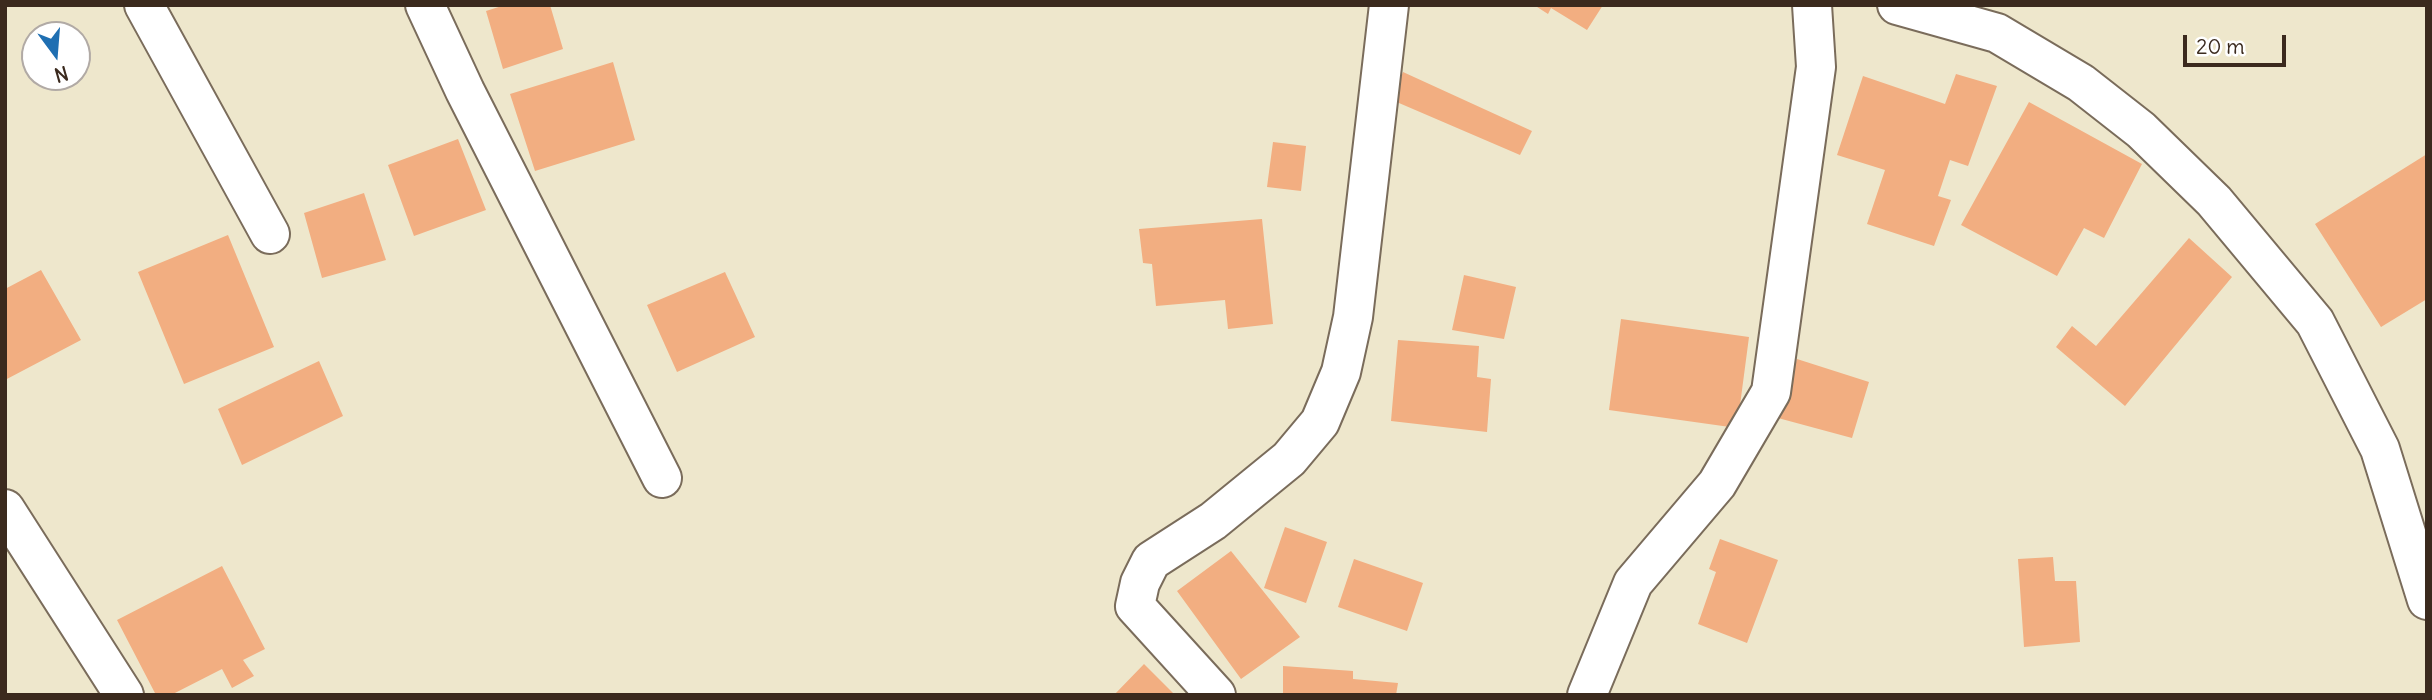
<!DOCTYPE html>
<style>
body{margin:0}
#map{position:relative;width:2432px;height:700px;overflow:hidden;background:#eee7cc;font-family:Delius,sans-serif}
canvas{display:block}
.frame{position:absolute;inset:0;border:7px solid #3b2a1e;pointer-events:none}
.north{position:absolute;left:21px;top:21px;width:70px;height:70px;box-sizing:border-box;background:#fff;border:2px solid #b1aaa5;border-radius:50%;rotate:164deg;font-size:19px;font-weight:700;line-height:28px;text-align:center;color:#3b2a1e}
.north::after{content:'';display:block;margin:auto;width:24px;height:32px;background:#1f6fb2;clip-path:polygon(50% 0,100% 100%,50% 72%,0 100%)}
.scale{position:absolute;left:2183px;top:35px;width:103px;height:32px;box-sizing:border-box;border:4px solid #3b2a1e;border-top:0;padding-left:9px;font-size:21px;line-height:24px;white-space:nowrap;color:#3b2a1e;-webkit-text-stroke:5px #fff;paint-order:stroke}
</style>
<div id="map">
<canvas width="2432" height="700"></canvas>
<div class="frame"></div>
<div class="north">N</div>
<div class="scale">20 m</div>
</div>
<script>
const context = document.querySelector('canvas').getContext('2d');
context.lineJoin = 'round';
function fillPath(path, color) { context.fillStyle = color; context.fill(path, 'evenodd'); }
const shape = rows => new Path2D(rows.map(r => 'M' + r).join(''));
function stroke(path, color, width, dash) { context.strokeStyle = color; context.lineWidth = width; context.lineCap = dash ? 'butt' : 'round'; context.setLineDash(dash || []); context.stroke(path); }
fillPath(shape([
 [505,5,550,5,563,49,503,69,486,11],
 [1534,5,1603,5,1587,30,1551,8,1548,14],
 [613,62,635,140,535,171,510,94],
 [1403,72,1532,131,1520,155,1392,100],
 [1956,74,1997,86,1968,166,1950,160,1938,196,1951,200,1934,246,1867,224,1885,170,1837,155,1863,76,1945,104],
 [2029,102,2142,164,2104,238,2084,228,2057,276,1961,225],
 [458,139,486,210,414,236,388,165],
 [1273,142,1306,146,1301,191,1267,187],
 [2427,154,2427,299,2381,327,2315,224],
 [364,193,386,260,322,278,304,213],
 [1262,219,1273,324,1228,329,1225,300,1156,306,1152,264,1143,263,1139,229],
 [228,235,274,347,184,384,138,272],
 [2189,238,2232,277,2125,406,2056,347,2072,326,2096,346],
 [41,270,81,340,5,380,5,289],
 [725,272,755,337,677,372,647,305],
 [1464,275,1516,287,1504,339,1452,330],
 [1621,319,1749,337,1737,428,1609,410],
 [1398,340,1479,346,1477,377,1491,379,1487,432,1391,421],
 [1797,359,1869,382,1852,438,1778,418],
 [319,361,343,416,242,465,218,409],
 [1285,527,1327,542,1306,603,1264,588],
 [1720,539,1778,560,1747,643,1698,624,1716,572,1709,569],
 [1231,551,1300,637,1241,679,1177,591],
 [2053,557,2055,581,2076,581,2080,642,2024,647,2018,559],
 [1354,559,1423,583,1407,631,1338,607],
 [222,566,265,649,243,660,254,676,232,688,222,669,171,695,156,695,117,620],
 [1144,664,1175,695,1114,695],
 [1283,666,1353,671,1353,679,1398,683,1396,695,1283,694]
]), '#f2ae81');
const minor = shape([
 [144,5,270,234],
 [425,5,465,91,662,478],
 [1897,5,1997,33,2081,83,2141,130,2214,201,2315,322,2380,449,2427,600],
 [5,509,124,695],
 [1216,695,1135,606,1140,583,1151,561,1213,521,1289,459,1320,422,1341,372,1353,317,1389,5],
 [1587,695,1633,583,1717,484,1771,392,1816,67,1812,5]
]);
stroke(minor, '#7a6c5b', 42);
stroke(minor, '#fff', 38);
</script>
